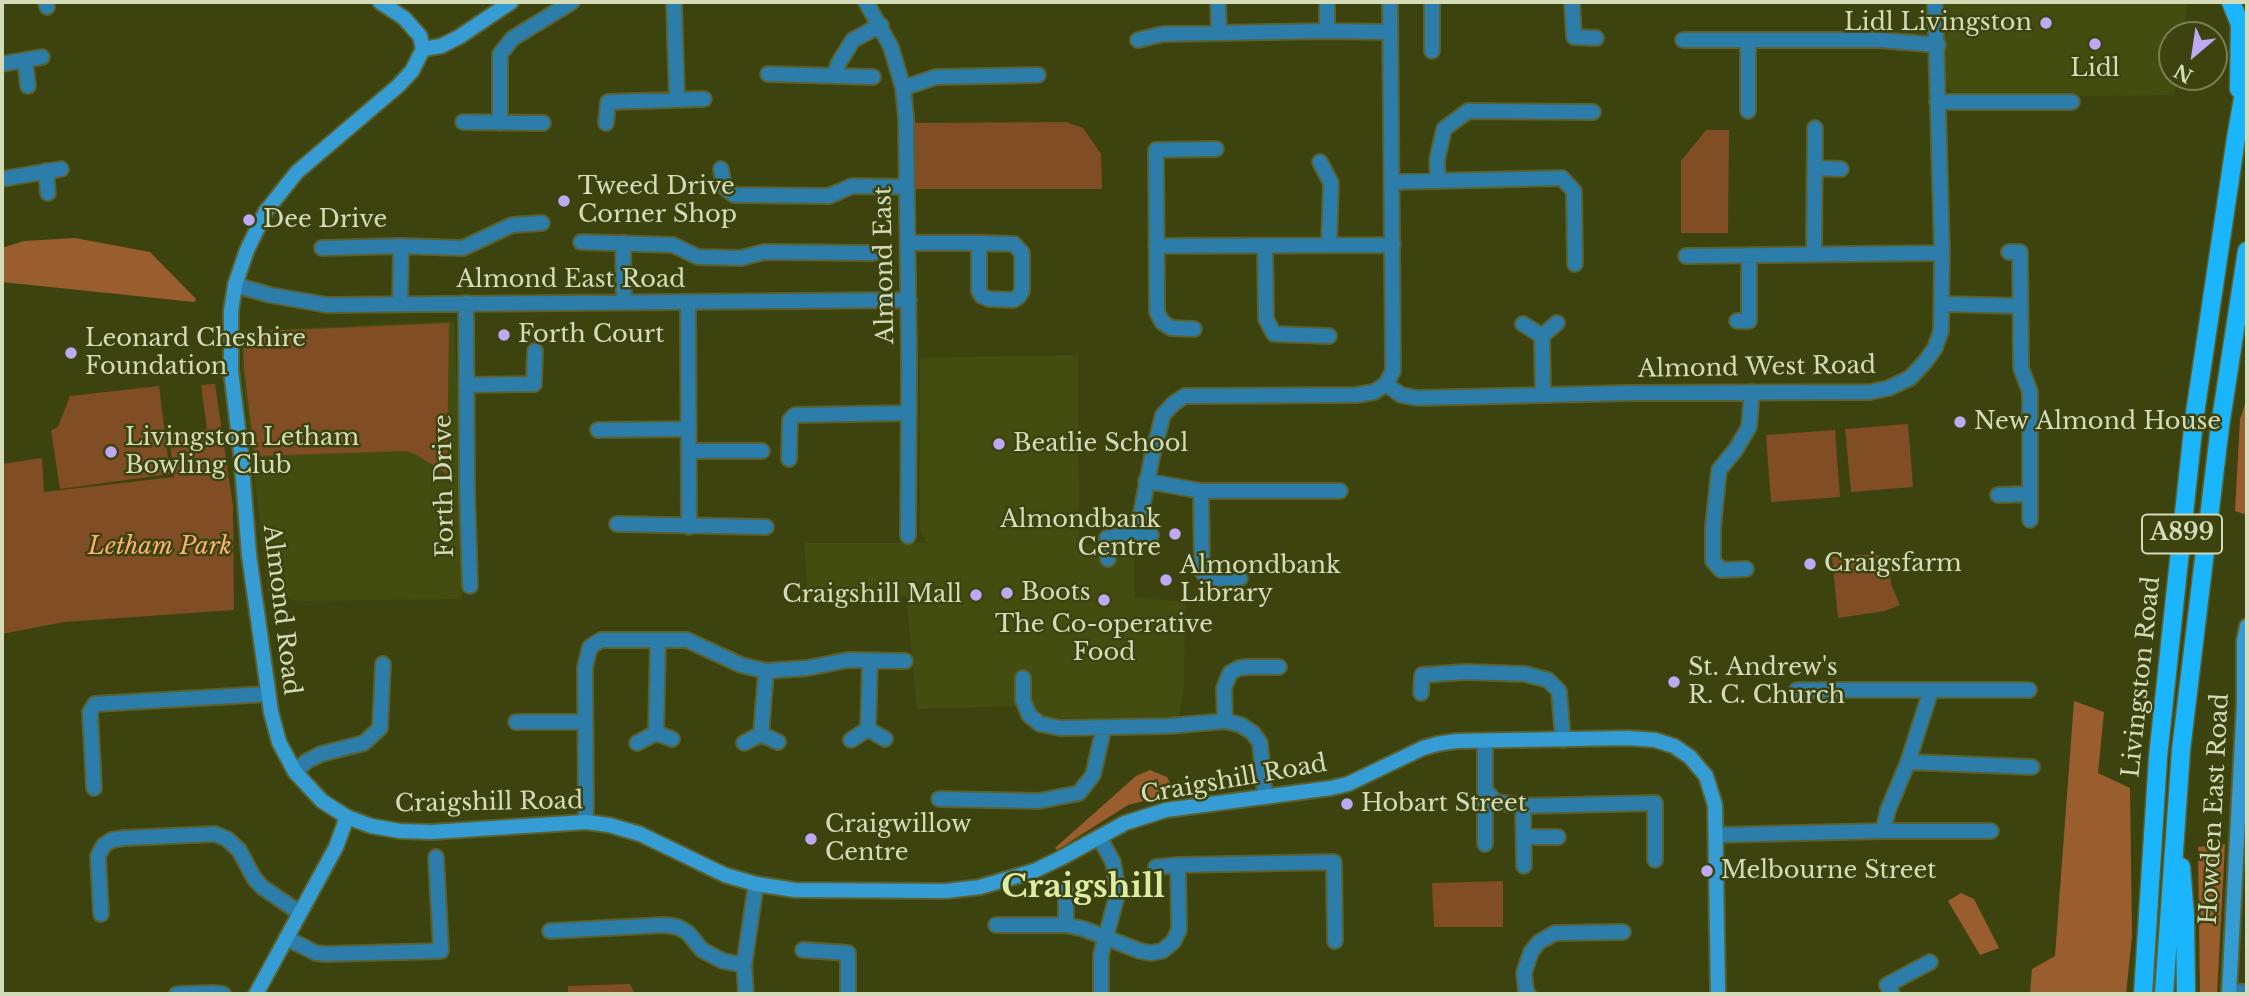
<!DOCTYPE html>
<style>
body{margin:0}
#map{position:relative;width:2249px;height:996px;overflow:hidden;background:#3c430f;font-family:"Libre Baskerville",serif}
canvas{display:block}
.frame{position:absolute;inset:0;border:4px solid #d3dbb8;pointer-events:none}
.north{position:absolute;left:2158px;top:21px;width:70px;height:70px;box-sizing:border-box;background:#3c430f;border:2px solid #788053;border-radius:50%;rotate:209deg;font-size:19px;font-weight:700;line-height:28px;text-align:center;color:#d3dbb8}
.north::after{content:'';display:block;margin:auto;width:24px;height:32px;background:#bea9f4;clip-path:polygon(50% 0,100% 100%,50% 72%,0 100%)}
</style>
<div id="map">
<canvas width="2249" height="996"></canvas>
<div class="frame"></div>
<div class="north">N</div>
</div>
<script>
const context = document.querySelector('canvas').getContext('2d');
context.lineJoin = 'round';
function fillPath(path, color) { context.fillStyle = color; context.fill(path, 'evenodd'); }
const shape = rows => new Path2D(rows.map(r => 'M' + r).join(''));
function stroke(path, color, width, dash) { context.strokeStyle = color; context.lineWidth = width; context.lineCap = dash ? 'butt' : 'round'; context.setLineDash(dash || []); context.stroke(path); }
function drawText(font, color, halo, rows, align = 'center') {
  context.font = font + ' "Libre Baskerville",serif'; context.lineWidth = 5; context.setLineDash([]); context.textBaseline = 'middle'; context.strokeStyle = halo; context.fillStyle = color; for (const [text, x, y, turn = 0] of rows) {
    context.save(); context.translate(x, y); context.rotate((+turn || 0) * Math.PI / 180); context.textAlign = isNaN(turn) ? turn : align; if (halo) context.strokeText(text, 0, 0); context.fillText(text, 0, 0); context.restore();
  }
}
fillPath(shape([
 [1943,2,2188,2,2183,35,2172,35,2172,77,2177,77,2174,95,1955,98,1942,77],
 [454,321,461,490,462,599,299,601,268,592,242,367,242,331],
 [1078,355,1079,544,1134,547,1134,597,1185,602,1184,684,1179,717,1048,718,1014,706,917,709,906,596,808,600,804,543,926,543,920,530,920,358]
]), '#444d10');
fillPath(shape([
 [1066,122,1083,128,1101,154,1102,189,914,189,913,123],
 [1706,130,1729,130,1728,233,1681,233,1681,161],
 [449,323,447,474,417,455,407,451,255,456,244,368,243,332],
 [215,384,233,506,234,610,64,622,2,634,2,464,42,458,44,492,174,477,169,435,207,429,201,385],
 [159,386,170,474,60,489,51,430,58,427,70,396],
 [1908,424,1913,487,1851,492,1845,429],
 [1835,430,1840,497,1771,502,1766,435],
 [1873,554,1889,558,1891,584,1900,605,1885,611,1838,618,1832,557],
 [1503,881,1503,927,1434,927,1432,883],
 [630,984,635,994,568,994,568,986]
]), '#804d24');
fillPath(shape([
 [75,238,150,252,196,299,194,302,2,282,2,248,24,241],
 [2247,398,2247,515,2235,511,2240,419],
 [2074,701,2104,712,2098,773,2130,788,2132,936,2126,994,2030,994,2032,969,2055,956],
 [1150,770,1167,777,1172,787,1160,797,1128,805,1057,850,1055,848,1136,776],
 [2225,844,2217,994,2200,994,2198,847],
 [1961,893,1974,899,1999,948,1980,955,1948,901]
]), '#9a5e2e');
const street = shape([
 [46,2,47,7],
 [674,2,677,100],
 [866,2,891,47,903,88,906,118,909,363,908,536],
 [1218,2,1219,33],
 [1432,2,1432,51],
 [1572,2,1574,37,1596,38],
 [1327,31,1327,2],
 [1138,40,1163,34,1327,31,1390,32],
 [1683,40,1880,40,1938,45],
 [25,60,28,86],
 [2,64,42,57],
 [768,74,873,77],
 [835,75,838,64,853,40,881,25],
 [903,88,936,77,1038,75],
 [1937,102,2072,102],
 [1748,111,1748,40],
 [463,122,543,123],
 [500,123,500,54,513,38,572,2],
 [606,123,608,102,704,99],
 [1320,162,1331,183,1329,244],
 [1815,168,1841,169],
 [721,169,724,187,734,195,829,196,852,186,906,187],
 [46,171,48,193],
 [2,179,61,169],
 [1438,180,1437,160,1444,129,1468,111,1593,112],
 [1392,182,1562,178,1574,191,1575,264],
 [581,242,673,245,698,257,741,258,764,252,873,253],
 [623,243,624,302],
 [908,243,979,243,1014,244,1022,253,1022,291,1018,297,1013,300,989,299,982,296,979,291,979,243],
 [1156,246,1393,245],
 [1265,246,1266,319,1274,334,1329,336],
 [322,248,401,246,463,248,512,225,542,223],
 [2009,252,2020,252,2021,368,2030,392,2030,520],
 [1814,254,1815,128],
 [1686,256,1942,253],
 [235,285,270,295,327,305,909,300],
 [688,302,689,527],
 [466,303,467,489,470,586],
 [400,304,401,246],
 [1942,304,2020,306],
 [1737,321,1749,321,1749,255],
 [1523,324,1542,336],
 [1194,329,1171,328,1162,322,1157,312,1156,150,1216,149],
 [1386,384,1401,395,1418,398,1628,393,1870,392,1889,388,1910,378,1925,362,1935,348,1941,331,1942,253,1935,2],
 [466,385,534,384,535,351],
 [1543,394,1542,336,1557,323],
 [598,430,689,429],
 [689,451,762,451],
 [789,459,790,420,795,415,909,413],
 [1146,481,1201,491,1340,491],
 [1201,491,1202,571,1206,577,1212,579,1240,578],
 [1998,495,2029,494],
 [617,524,766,527],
 [1151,535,1137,533,1152,457,1163,415,1174,403,1185,396,1356,395,1374,392,1386,384,1393,371,1390,2],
 [1108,559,1107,538,1137,533],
 [1746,569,1721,570,1713,561,1713,527,1719,470,1736,449,1749,427,1752,392],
 [658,640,656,733,672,739],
 [1023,678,1023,700,1029,715,1040,724,1060,728,1169,726,1225,721,1241,725,1253,733,1260,743,1265,797],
 [1797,690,2029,690],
 [1421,693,1422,675,1465,672,1525,674,1548,680,1559,691,1563,740],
 [1225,721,1224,688,1230,673,1239,668,1248,667,1279,667],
 [516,722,585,722],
 [868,729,885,739],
 [761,734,778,742],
 [851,740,868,729,870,661],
 [1485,741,1485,790,1496,802,1523,806,1655,803,1655,860],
 [637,743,656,733],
 [744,743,761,734,766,671],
 [1908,762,2032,767],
 [295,772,307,761,321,754,364,743,380,728,383,664],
 [94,788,90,712,95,704,268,694],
 [939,799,1039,801,1079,793,1093,775,1104,727],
 [1523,806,1524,866],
 [586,822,585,667,590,647,601,640,687,640,741,665,766,671,807,668,848,660,905,661],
 [1883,831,1888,810,1908,762,1931,690],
 [1716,835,1883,831,1991,831],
 [1099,837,1113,862,1118,892,1101,955,1101,994],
 [1524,837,1558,837],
 [1485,844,1485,790],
 [1156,867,1178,865],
 [1066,889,1066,925],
 [101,914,98,856,104,845,112,840,124,838,215,834,227,839,239,850,254,878,262,887,300,913],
 [996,925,1066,925,1084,929,1140,951,1151,953,1162,951,1173,942,1179,930,1178,865,1334,862,1335,941],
 [550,931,664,925,678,927,688,933,702,950,723,961,744,965],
 [286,938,316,953,326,954,441,951,436,857],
 [803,950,848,953,848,994],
 [2229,991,2247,992],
 [177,994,213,993,223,994],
 [746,994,744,965,756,884],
 [1528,994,1526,991,1524,973,1531,952,1539,942,1555,933,1623,932],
 [1892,994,1887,985,1930,962]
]);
const secondary = shape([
 [380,2,404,18,420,36,423,49],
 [511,2,459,37,441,46,423,49,412,71,398,86,297,172,266,211,247,250,235,285,231,311,231,370,241,454,249,555,271,712,279,742,295,772,322,801,347,817,371,826,400,831,432,832,586,822,609,825,640,834,725,875,756,884,795,890,946,891,980,887,1034,871,1061,858,1125,823,1166,810,1331,788,1348,784,1423,748,1437,744,1456,741,1628,738,1655,740,1674,746,1690,757,1706,776,1715,805,1718,994],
 [256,994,336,847,347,817],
 [2229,994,2244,703,2244,641,2247,626]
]);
const primary = shape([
 [2231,2,2240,24,2239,89],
 [2181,867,2185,916,2186,994],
 [2143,994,2158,757,2194,420,2236,138,2247,76],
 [2164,994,2181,750,2220,426,2247,251]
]);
stroke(street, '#5a6131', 18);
stroke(secondary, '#5a6131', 18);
stroke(primary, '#5a6131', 21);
stroke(street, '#2c7da9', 14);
stroke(secondary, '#359dd4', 14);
stroke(primary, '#1bb5fd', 18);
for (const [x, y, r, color] of [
 [2046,23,7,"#bea9f4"],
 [2095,44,7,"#bea9f4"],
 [564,201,7,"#bea9f4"],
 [249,220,7,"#bea9f4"],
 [504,335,7,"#bea9f4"],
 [71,353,7,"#bea9f4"],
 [1960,422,7,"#bea9f4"],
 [999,444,7,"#bea9f4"],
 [111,452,7,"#bea9f4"],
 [1175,534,7,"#bea9f4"],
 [1810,564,7,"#bea9f4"],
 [1166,580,7,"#bea9f4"],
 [1007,593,7,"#bea9f4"],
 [976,595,7,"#bea9f4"],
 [1104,600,7,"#bea9f4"],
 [1674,682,7,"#bea9f4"],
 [1347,804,7,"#bea9f4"],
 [811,839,7,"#bea9f4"],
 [1707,871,7,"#bea9f4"]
]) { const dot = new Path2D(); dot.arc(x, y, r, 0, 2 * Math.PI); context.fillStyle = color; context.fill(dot); stroke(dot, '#3c430f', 2.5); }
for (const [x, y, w] of [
 [2182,534,80]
]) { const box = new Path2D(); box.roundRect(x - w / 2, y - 19.5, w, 39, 5); context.fillStyle = '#3c430f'; context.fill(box); stroke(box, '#d3dbb8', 2); }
drawText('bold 23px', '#d3dbb8', null, [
 ["A899",2182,534]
]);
drawText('24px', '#d3dbb8', '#3c430f', [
 ["Lidl Livingston",2032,23,"right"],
 ["Lidl",2095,69,"center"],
 ["Tweed Drive",578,187],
 ["Corner Shop",578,215],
 ["Dee Drive",263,220],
 ["Forth Court",518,335],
 ["Leonard Cheshire",85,339],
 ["Foundation",85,367],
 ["New Almond House",1974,422],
 ["Livingston Letham",125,438],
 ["Bowling Club",125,466],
 ["Beatlie School",1013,444],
 ["Almondbank",1161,520,"right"],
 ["Centre",1161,548,"right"],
 ["Craigsfarm",1824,564],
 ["Almondbank",1180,566],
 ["Library",1180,594],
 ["Boots",1021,593],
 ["Craigshill Mall",962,595,"right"],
 ["The Co-operative",1104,625,"center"],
 ["Food",1104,653,"center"],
 ["St. Andrew's",1688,668],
 ["R. C. Church",1688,696],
 ["Hobart Street",1361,804],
 ["Craigwillow",825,825],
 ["Centre",825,853],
 ["Melbourne Street",1721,871]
], 'left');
drawText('24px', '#d3dbb8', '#3c430f', [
 ["Almond East",885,265,-91],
 ["Almond East Road",571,280],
 ["Almond West Road",1757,368,-1],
 ["Forth Drive",445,486,-91],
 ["Almond Road",281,610,83],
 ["Livingston Road",2142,677,-84],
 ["Craigshill Road",1234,780,-10],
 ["Craigshill Road",489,803,-1],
 ["Howden East Road",2215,809,-87]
]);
drawText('italic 24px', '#fcae73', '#3c430f', [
 ["Letham Park",160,547]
]);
drawText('bold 32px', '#deeca5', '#3c430f', [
 ["Craigshill",1083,888]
]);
</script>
